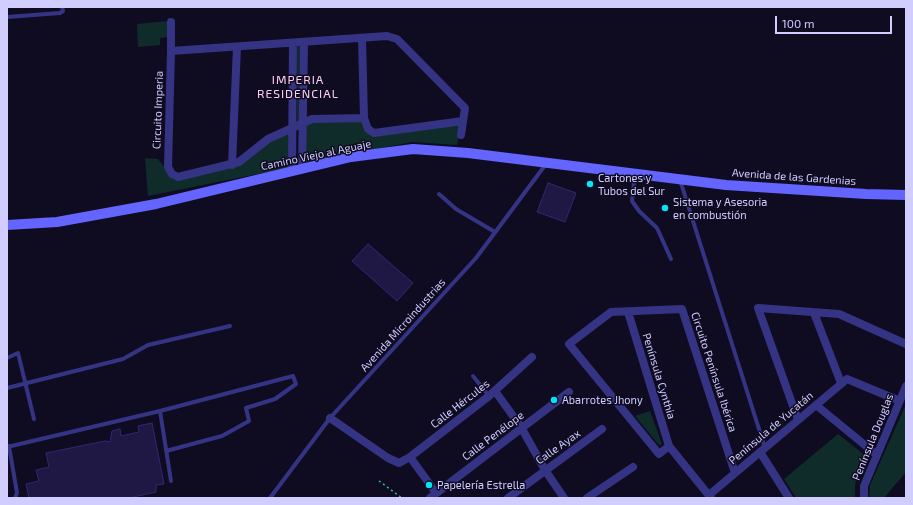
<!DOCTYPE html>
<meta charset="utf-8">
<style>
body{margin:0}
#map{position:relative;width:913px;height:505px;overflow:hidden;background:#0f0c22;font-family:"Exo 2",sans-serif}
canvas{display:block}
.frame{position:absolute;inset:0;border:8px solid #d2cdff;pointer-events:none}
.scale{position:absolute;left:775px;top:16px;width:117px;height:18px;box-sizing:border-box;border:2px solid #d2cdff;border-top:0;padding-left:5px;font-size:12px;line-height:14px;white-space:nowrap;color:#d2cdff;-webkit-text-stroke:3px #0f0c22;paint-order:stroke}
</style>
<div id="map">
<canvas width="913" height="505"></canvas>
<div class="frame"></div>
<div class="scale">100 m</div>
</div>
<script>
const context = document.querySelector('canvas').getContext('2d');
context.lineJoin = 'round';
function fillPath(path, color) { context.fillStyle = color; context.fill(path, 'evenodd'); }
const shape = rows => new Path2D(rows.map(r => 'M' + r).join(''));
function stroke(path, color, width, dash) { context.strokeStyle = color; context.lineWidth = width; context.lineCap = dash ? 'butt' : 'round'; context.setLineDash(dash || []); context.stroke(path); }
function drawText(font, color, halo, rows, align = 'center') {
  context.font = font + ' "Exo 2",sans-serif'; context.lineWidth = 3; context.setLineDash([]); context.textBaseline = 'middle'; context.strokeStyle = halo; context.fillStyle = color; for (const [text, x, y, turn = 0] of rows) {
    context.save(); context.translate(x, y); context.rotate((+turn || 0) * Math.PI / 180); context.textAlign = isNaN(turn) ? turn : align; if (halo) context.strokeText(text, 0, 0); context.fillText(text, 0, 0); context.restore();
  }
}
fillPath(shape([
 [168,21,168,37,160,38,160,45,138,47,137,24],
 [297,46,300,47,299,121,297,121],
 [312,121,361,121,373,135,461,123,457,145,412,142,305,163,306,124],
 [290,131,288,168,148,196,145,158,158,159,170,175,232,166,262,146],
 [906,404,906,472,884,498,869,498,870,485],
 [650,411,662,444,661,445,659,445,635,416],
 [838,434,867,457,855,484,855,498,796,498,784,479]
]), '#0f2c2b');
const building = shape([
 [548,183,576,193,565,222,537,212,548,183],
 [368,244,413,283,397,301,352,261,368,244],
 [152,423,164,484,156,485,156,492,129,498,29,498,26,484,39,481,36,470,49,467,46,453,105,441,110,442,112,431,120,429,121,436,139,432,138,426,152,423]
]);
fillPath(building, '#1f1744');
stroke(building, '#342772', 1);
stroke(shape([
 [379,481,402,498]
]), '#26baad', 1.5, [2, 3]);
stroke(shape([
 [7,17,60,13,63,11,62,7],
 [635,174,632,201,639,211,657,228,671,259],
 [680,180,765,448],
 [439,194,456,209,495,232],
 [7,358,18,353,34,419],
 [473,376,489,396],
 [7,388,123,359,148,345,230,326],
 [160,411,171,481],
 [9,446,17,493,15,498],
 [7,447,160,411,293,376,296,384,275,399,246,408,249,421,222,436,166,451],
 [270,498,330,418,476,258,546,164]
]), '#353484', 4);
stroke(shape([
 [362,38,364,118],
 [171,51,171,22],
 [461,135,465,108,397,39,387,36,171,51,168,167,172,174,178,177,239,162,268,139,312,119,364,118,368,129,374,133,463,121],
 [232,165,237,47],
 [302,169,304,42],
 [292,171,293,43],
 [628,312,669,446],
 [814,313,841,383],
 [495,391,521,427,545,470,564,498],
 [816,405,877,455],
 [330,418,388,458,399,463,410,457,489,396,532,357],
 [798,420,758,308,839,314,906,344],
 [760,452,789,498],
 [410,457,436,493],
 [709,495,847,379,900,401],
 [430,498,569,392],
 [508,498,602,429],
 [587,498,633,467],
 [711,498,669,446,659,454,569,344,611,312,682,309,735,473],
 [864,498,864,486,906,386]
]), '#353484', 8);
stroke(shape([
 [7,225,57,222,156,204,351,157,413,149,468,153,726,185,866,194,906,195]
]), '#6464ff', 10);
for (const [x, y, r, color] of [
 [590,184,4,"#00e5f8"],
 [665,208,4,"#00e5f8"],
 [554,400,4,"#00e5f8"],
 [429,485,4,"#00e5f8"]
]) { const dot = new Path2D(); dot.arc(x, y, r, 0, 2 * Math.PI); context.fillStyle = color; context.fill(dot); stroke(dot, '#0f0c22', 1.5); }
drawText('11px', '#d2cdff', '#0f0c22', [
 ["Circuito Imperia",158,110,-88],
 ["Camino Viejo al Aguaje",316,155,-12],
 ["Avenida de las Gardenias",794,177,4],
 ["Avenida Microindustrias",403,325,-48],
 ["Circuito Península Ibérica",714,372,72],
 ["Península Cynthia",659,376,73],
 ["Calle Hércules",460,404,-38],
 ["Península de Yucatán",771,428,-40],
 ["Calle Penélope",493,436,-37],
 ["Península Douglas",873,437,-68],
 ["Calle Ayax",558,447,-35]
]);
drawText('11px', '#d2cdff', '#0f0c22', [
 ["Cartones y",598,178],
 ["Tubos del Sur",598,191],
 ["Sistema y Asesoria",673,202],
 ["en combustión",673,215],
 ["Abarrotes Jhony",562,400],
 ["Papelería Estrella",437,485]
], 'left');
context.letterSpacing = '1px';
drawText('12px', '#ffcfef', '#0f0c22', [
 ["IMPERIA",298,80],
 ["RESIDENCIAL",298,94]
]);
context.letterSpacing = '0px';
</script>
